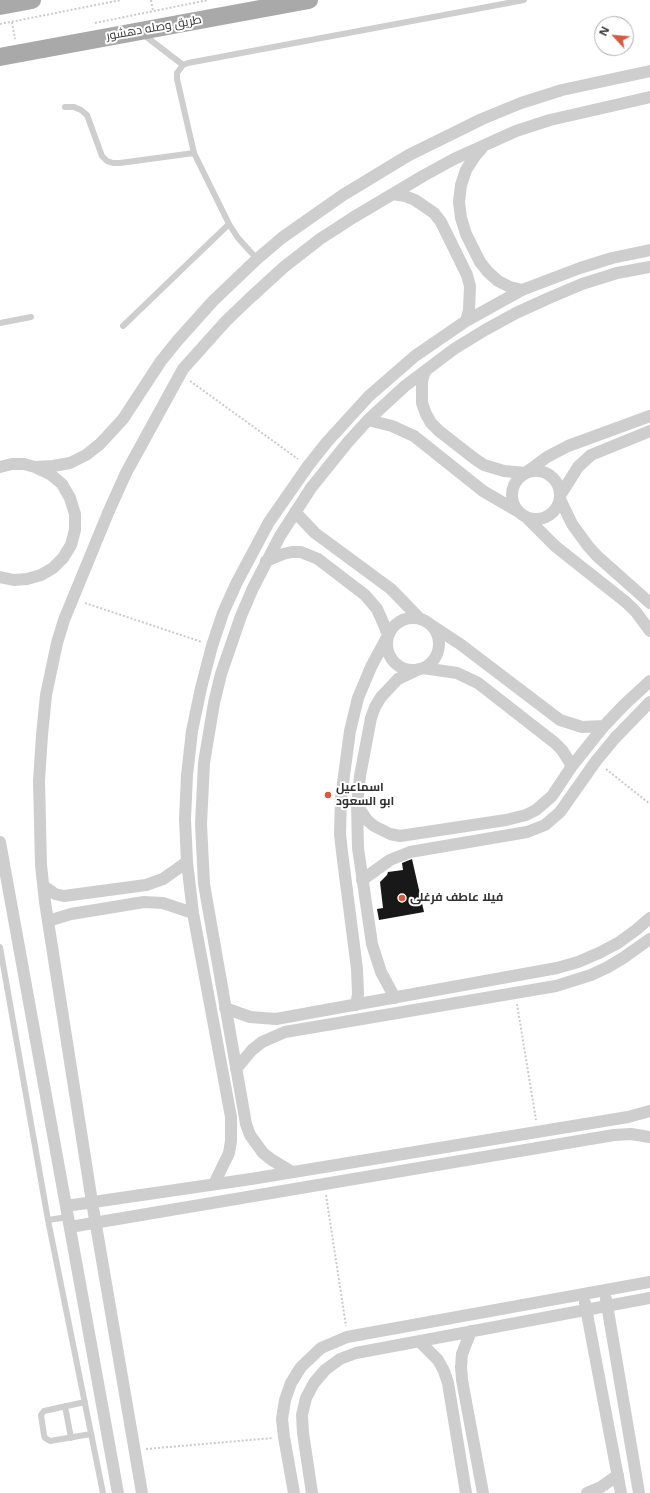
<!DOCTYPE html>
<meta charset="utf-8">
<style>
body{margin:0}
#map{position:relative;width:650px;height:1493px;overflow:hidden;background:#fff;font-family:"Open Sans",sans-serif}
canvas{display:block}
.north{position:absolute;left:594px;top:16px;width:40px;height:40px;box-sizing:border-box;background:#fff;border:1px solid #adadad;border-radius:50%;rotate:296deg;font-size:11px;font-weight:700;line-height:16px;text-align:center;color:#313131}
.north::after{content:'';display:block;margin:auto;width:14px;height:18px;background:#d85943;clip-path:polygon(50% 0,100% 100%,50% 72%,0 100%)}
</style>
<div id="map">
<canvas width="650" height="1493"></canvas>
<div class="north">N</div>
</div>
<script>
const context = document.querySelector('canvas').getContext('2d');
context.lineJoin = 'round';
function fillPath(path, color) { context.fillStyle = color; context.fill(path, 'evenodd'); }
const shape = rows => new Path2D(rows.map(r => 'M' + r).join(''));
function stroke(path, color, width, dash) { context.strokeStyle = color; context.lineWidth = width; context.lineCap = dash ? 'butt' : 'round'; context.setLineDash(dash || []); context.stroke(path); }
function drawText(font, color, halo, rows, align = 'center') {
  context.font = font + ' "Open Sans",Cairo,sans-serif'; context.lineWidth = 4; context.setLineDash([]); context.textBaseline = 'middle'; context.strokeStyle = halo; context.fillStyle = color; for (const [text, x, y, turn = 0] of rows) {
    context.save(); context.translate(x, y); context.rotate((+turn || 0) * Math.PI / 180); context.textAlign = isNaN(turn) ? turn : align; if (halo) context.strokeText(text, 0, 0); context.fillText(text, 0, 0); context.restore();
  }
}
fillPath(shape([
 [412,859,424,912,379,920,377,909,383,908,380,882,387,875,388,872,403,870,402,863]
]), '#181818');
stroke(shape([
 [151,0,153,11],
 [12,22,15,39],
 [95,23,208,0],
 [0,24,121,0],
 [190,381,298,459],
 [85,603,202,642],
 [606,769,650,804],
 [517,1004,536,1120],
 [326,1195,346,1326],
 [146,1449,273,1438]
]), '#cbcbcb', 2, [2, 2]);
stroke(shape([
 [144,35,183,65],
 [65,107,74,107,81,110,87,115,102,156,107,161,113,163,120,163,194,153],
 [229,224,238,238,257,259],
 [0,323,31,317],
 [123,326,229,224,194,153,177,79,177,73,183,65,188,63,524,0],
 [0,947,48,1220,103,1493],
 [48,1220,68,1217],
 [85,1402,44,1411,41,1415,44,1435,45,1438,50,1441,91,1434],
 [65,1406,71,1438]
]), '#cecece', 6);
stroke(shape([
 [482,148,475,156,466,170,461,185,459,202,461,218,466,234,480,262,488,272,498,281,510,287,522,290],
 [393,194,405,196,415,200,434,213,441,222,467,275,470,286,469,310,466,321],
 [425,371,422,381,422,403,426,414,431,423,439,431,475,459,484,465,504,471,526,473],
 [368,420,392,426,414,436,483,491,519,512],
 [0,467,12,464,24,464,35,467,50,474,62,484,70,498,75,514,75,530,71,545,63,558,53,568,41,575,27,579,14,580,0,577],
 [35,467,53,466,70,463,86,455,100,444,123,419,161,361,178,340,213,301,257,259,283,237,343,195,409,155,482,119,521,103,562,90,650,71],
 '512 495a24 24 0 1 1 48 0a24 24 0 1 1-48 0Z',
 [528,471,547,457,568,446,650,416],
 [561,494,578,467,591,455,650,431],
 [560,499,572,524,588,546,597,556,650,603],
 [295,512,315,533,391,589,419,618],
 [526,517,555,546,627,603,636,612,650,631],
 [266,561,283,554,292,552,301,552,318,559,365,595,377,609,388,634],
 '387 644a26 26 0 1 1 52 0a26 26 0 1 1-52 0Z',
 [431,625,460,644,560,720,582,727,604,726],
 [423,668,457,673,478,683,555,743,562,750,572,766],
 [357,805,367,820,374,826,390,834,400,836,506,820,526,815,536,810,552,796,572,766,604,726,624,705,650,681],
 [0,842,118,1493],
 [362,880,390,860,410,852,527,832,545,825,560,812,596,761,615,738,650,702],
 [44,886,55,894,64,896,146,885,163,879,187,862],
 [48,921,71,914,144,902,163,903,193,913],
 [395,998,381,972,372,944,358,848,357,805,360,776,371,718,375,707,381,697,398,679,419,669],
 [356,1005,358,994,357,969,342,852,340,834,341,798,350,731,358,698,371,667,387,637],
 [225,1008,250,1017,276,1019,557,968,578,962,599,953,618,943,636,930,650,918],
 [236,1069,252,1050,262,1042,285,1032,556,986,591,975,608,967,623,958,650,939],
 [292,1172,272,1160,263,1153,250,1135,246,1124,204,884,201,824,204,763,214,703,221,674,241,616,253,588,280,536,311,488,348,442,368,420,405,386,454,349,485,330,516,313,549,298,582,284,617,273,650,267],
 [214,1184,229,1153,231,1141,231,1117,193,913,187,862,185,819,187,775,192,731,201,688,212,646,223,613,237,582,269,522,308,466,327,442,369,396,415,356,466,321,522,290,580,268,612,258,650,250],
 [66,1206,251,1179,628,1117,650,1111],
 [70,1227,614,1135,631,1134,650,1137],
 [606,1299,639,1493],
 [585,1303,621,1493],
 [471,1331,462,1354,461,1367,462,1380,483,1493],
 [419,1341,438,1360,444,1371,448,1383,466,1493],
 [142,1493,92,1202,45,902,41,865,39,781,42,735,46,695,57,643,64,620,108,513,126,473,183,369,226,321,249,299,284,267,320,239,354,217,423,176,454,159,516,131,550,120,650,97],
 [294,1493,284,1437,282,1419,285,1400,291,1383,301,1367,321,1348,347,1337,650,1282],
 [312,1493,303,1433,302,1415,306,1398,314,1383,325,1370,340,1359,356,1353,650,1298],
 [587,1493,601,1487,618,1475]
]), '#cecece', 12);
stroke(shape([
 [0,6,32,0],
 [0,57,309,0]
]), '#a9a9a9', 18);
for (const [x, y, r, color] of [
 [328,795,4,"#d85943"],
 [402,898,4,"#d85943"]
]) { const dot = new Path2D(); dot.arc(x, y, r, 0, 2 * Math.PI); context.fillStyle = color; context.fill(dot); stroke(dot, '#fff', 1.5); }
drawText('12px', '#313131', '#fff', [
 ["طريق وصله دهشور",154,28,-10]
]);
drawText('bold 12px', '#313131', '#fff', [
 ["اسماعيل",336,788],
 ["ابو السعود",336,802],
 ["فيلا عاطف فرغلى",410,898]
], 'left');
</script>
